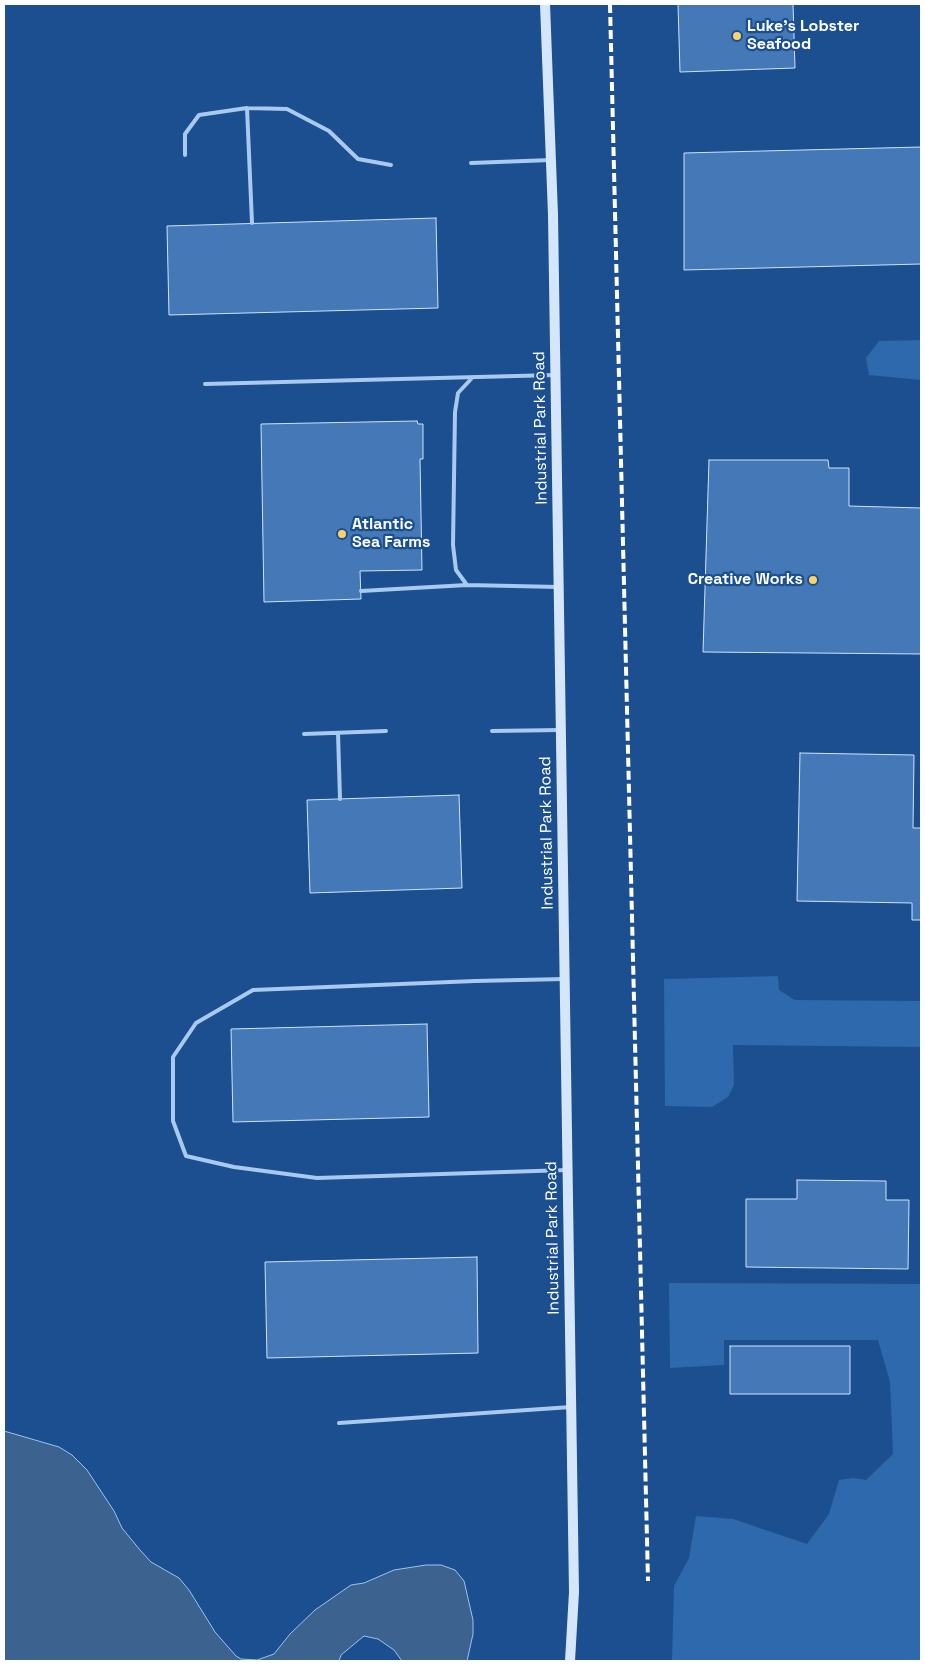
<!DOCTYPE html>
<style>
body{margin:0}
#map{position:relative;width:925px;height:1665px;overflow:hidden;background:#1b4f8f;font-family:"Space Grotesk",sans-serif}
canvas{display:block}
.frame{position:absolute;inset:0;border:5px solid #fff;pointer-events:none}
</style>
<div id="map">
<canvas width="925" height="1665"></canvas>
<div class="frame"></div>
</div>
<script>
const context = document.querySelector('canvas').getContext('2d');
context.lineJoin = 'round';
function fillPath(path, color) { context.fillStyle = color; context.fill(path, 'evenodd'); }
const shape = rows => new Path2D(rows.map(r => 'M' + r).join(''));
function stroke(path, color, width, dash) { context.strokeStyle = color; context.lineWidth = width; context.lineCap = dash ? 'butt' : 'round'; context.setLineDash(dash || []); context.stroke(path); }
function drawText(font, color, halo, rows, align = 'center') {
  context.font = font + ' "Space Grotesk",sans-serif'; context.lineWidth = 4.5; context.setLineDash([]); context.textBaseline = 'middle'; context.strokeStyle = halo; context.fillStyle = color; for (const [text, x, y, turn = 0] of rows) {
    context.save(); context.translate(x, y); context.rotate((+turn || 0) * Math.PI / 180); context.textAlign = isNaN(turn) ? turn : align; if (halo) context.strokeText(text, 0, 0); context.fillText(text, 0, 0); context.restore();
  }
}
fillPath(shape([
 [921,340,921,380,869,375,866,358,879,341],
 [778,976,779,990,795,1000,921,1001,921,1047,733,1045,734,1085,728,1097,712,1107,665,1106,664,979],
 [669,1283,921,1284,921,1661,672,1661,674,1586,689,1558,696,1516,733,1519,807,1544,829,1514,839,1480,853,1478,866,1480,893,1454,890,1382,878,1340,724,1340,724,1365,670,1368]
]), '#2e69ad');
const water = shape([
 [4,1431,59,1447,72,1455,87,1470,114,1511,122,1528,140,1550,151,1562,179,1578,189,1590,215,1632,236,1656,241,1659,257,1660,274,1654,290,1634,315,1610,351,1585,364,1583,394,1570,426,1565,441,1565,455,1570,464,1581,473,1620,473,1634,467,1661,402,1661,394,1650,378,1639,364,1636,341,1655,339,1661,4,1661,4,1431]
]);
fillPath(water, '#3c6290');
stroke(water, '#9cc4f0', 1);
const building = shape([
 [678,4,793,4,795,68,680,72,678,4],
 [921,147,921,264,684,270,684,153,921,147],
 [436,218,438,308,169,315,167,226,436,218],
 [417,421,418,424,423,424,423,459,420,459,422,570,360,571,361,599,264,602,261,424,417,421],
 [709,460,828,460,829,468,849,468,849,506,921,508,921,654,703,652,709,460],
 [800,753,914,755,913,828,921,828,921,920,912,920,912,903,797,901,800,753],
 [459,795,462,888,310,893,307,800,459,795],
 [427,1024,429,1117,233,1122,231,1029,427,1024],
 [797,1180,886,1181,886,1200,909,1200,908,1269,746,1267,746,1199,797,1199,797,1180],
 [477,1257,478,1353,267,1358,265,1262,477,1257],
 [730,1346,850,1346,850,1394,730,1394,730,1346]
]);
fillPath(building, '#4478b7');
stroke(building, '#cfe3fa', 1);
stroke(shape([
 [185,155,185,134,199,115,247,108],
 [471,163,551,160],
 [252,223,247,108,287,109,329,131,358,159,391,165],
 [472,378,458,393,455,412,453,545,456,570,467,585,559,587],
 [205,384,555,375],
 [361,591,467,585],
 [492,731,560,730],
 [338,733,340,799],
 [304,734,386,731],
 [564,979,475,981,253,990,196,1023,173,1057,173,1121,186,1156,234,1167,317,1178,567,1170],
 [339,1423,571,1407]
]), '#a9c9ee', 4);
stroke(shape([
 [545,4,553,215,574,1592,570,1661]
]), '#d6e6fa', 10);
stroke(shape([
 [610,4,648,1581]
]), '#fff', 4, [9, 4]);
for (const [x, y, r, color] of [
 [737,36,5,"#ffd166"],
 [342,534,5,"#ffd166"],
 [813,580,5,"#ffd166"]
]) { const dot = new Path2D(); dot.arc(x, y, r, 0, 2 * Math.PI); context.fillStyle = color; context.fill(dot); stroke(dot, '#1b4f8f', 2); }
drawText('bold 16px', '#fff', '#1b4f8f', [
 ["Luke's Lobster",747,27],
 ["Seafood",747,45],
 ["Atlantic",352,525],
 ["Sea Farms",352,543],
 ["Creative Works",803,580,"right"]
], 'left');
drawText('16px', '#fff', '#1b4f8f', [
 ["Industrial Park Road",541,428,-91],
 ["Industrial Park Road",547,833,-91],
 ["Industrial Park Road",553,1238,-91]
]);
</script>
